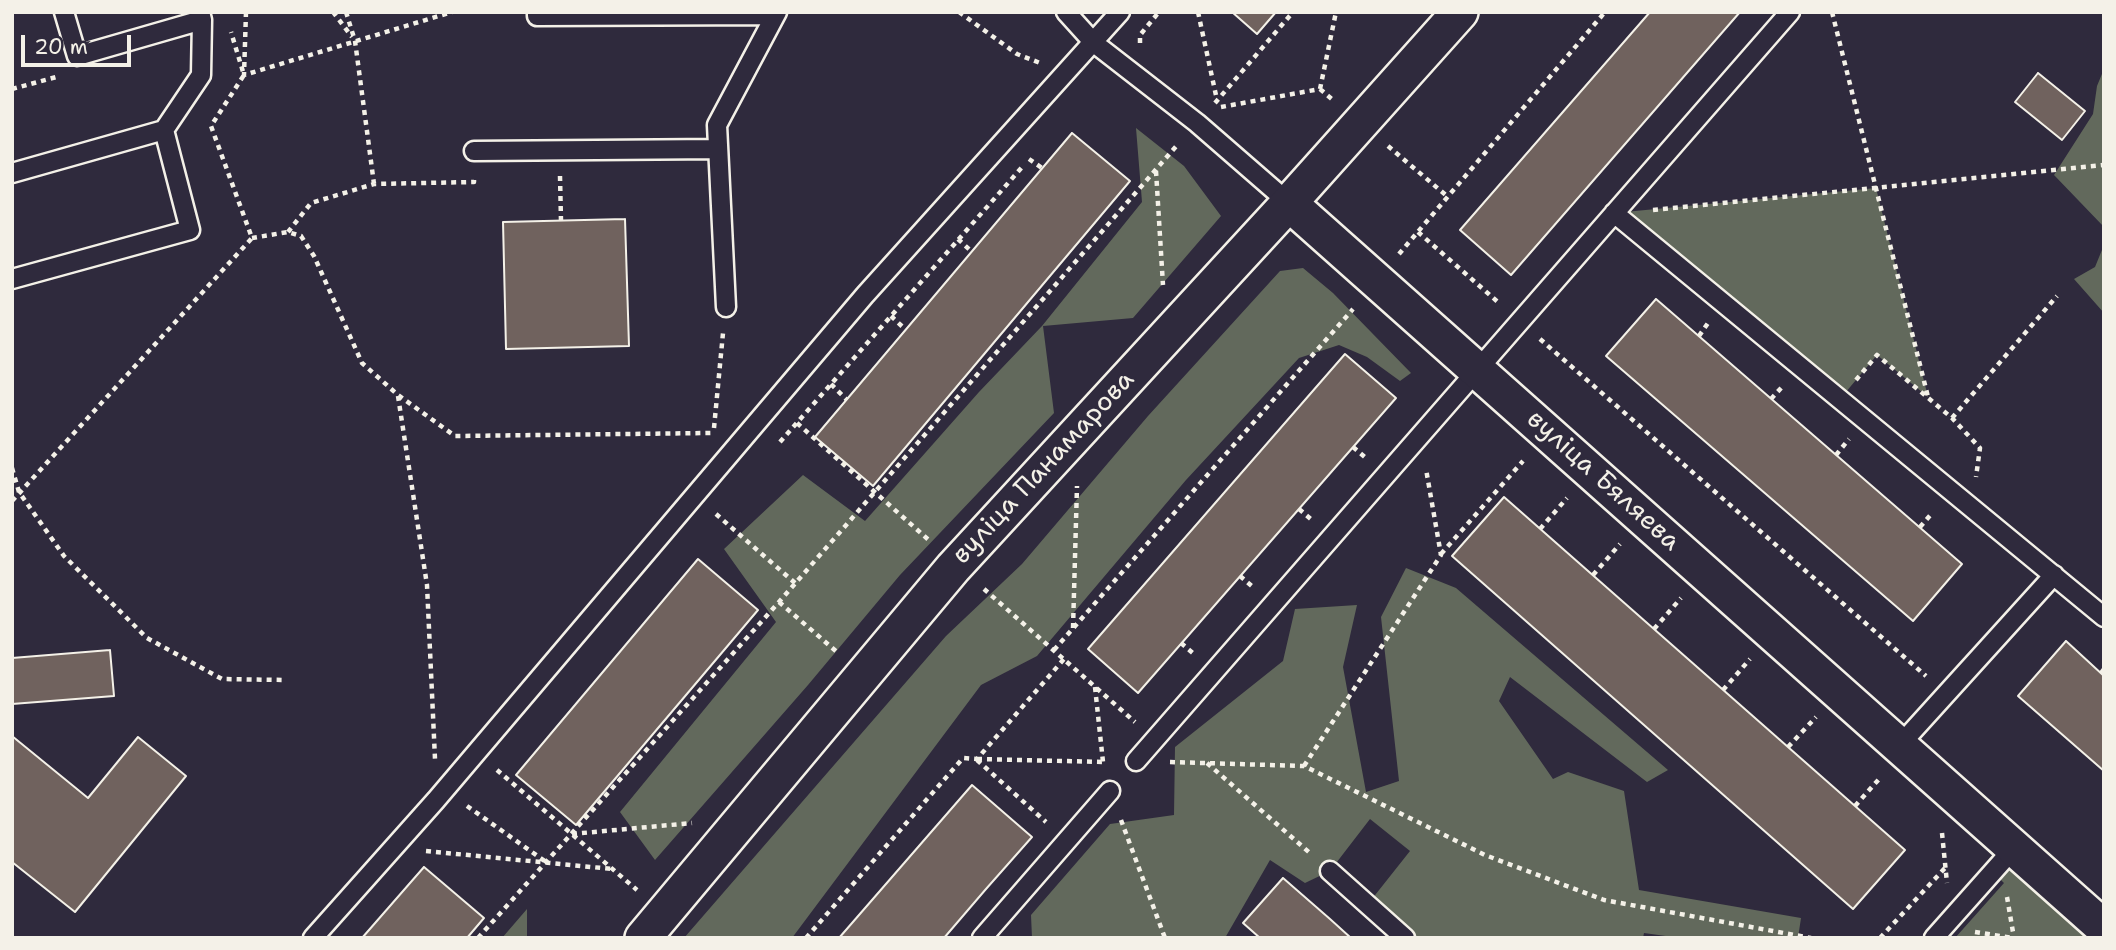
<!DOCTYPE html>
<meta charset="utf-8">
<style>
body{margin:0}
#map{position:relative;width:2116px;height:950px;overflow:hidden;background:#2f2a3d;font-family:"Shantell Sans",sans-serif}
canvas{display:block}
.frame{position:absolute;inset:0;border:14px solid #f4f1e8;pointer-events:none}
.scale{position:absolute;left:21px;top:35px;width:110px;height:32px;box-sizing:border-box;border:4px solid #f4f1e8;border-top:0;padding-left:9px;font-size:21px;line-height:24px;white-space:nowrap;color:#f4f1e8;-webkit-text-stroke:5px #2f2a3d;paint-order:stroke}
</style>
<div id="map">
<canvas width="2116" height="950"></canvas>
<div class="frame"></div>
<div class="scale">20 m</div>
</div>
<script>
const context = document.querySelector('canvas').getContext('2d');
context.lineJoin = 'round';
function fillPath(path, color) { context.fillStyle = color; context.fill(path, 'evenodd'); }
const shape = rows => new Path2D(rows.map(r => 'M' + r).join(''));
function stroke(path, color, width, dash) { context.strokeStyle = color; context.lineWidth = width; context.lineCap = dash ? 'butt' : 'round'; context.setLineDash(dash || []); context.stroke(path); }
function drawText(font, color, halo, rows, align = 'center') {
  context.font = font + ' "Shantell Sans",sans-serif'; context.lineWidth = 5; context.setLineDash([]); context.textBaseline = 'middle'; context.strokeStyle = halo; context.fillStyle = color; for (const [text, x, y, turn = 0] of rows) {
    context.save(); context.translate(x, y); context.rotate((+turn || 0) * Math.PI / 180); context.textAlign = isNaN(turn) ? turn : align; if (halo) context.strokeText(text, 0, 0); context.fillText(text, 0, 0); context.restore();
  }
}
fillPath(shape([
 [2104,69,2104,227,2054,175,2093,114,2097,86],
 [1136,128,1184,166,1221,216,1133,318,1043,326,1054,413,900,575,808,685,655,860,620,812,776,622,724,549,803,475,865,521,979,392,1042,326,1142,202],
 [1876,188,1928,397,1877,355,1840,399,1614,213],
 [2104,245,2104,313,2074,279,2095,267],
 [1303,268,1333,293,1411,373,1400,381,1367,357,1339,345,1299,358,1186,480,1037,656,981,685,792,938,684,938,946,636,1022,564,1148,416,1280,271],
 [1406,568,1456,588,1668,770,1647,782,1510,677,1499,701,1553,779,1568,772,1624,791,1639,890,1801,918,1798,938,1680,938,1644,933,1643,938,1405,938,1368,904,1410,851,1370,819,1330,871,1305,883,1270,860,1225,938,1032,938,1031,915,1110,824,1174,815,1175,747,1283,661,1295,609,1357,605,1343,667,1366,792,1399,781,1381,617],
 [2014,848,2104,938,1955,938,2004,883,1993,872],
 [527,909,527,938,502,938]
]), '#62695c');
const building = shape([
 [1232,12,1276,12,1257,34,1232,12],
 [1650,12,1740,12,1511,275,1460,230,1650,12],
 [2038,73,2085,111,2062,140,2015,102,2038,73],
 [1072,133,1130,181,873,486,815,437,1072,133],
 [625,219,629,346,506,349,503,222,625,219],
 [1656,299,1962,564,1913,621,1606,356,1656,299],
 [1345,354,1396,398,1138,693,1088,649,1345,354],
 [1504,497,1905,850,1853,909,1452,556,1504,497],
 [698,559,758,610,576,825,516,775,698,559],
 [2066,641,2104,676,2104,771,2018,696,2066,641],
 [110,650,114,696,12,704,12,658,110,650],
 [12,736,88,798,138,737,186,776,75,912,12,862,12,736],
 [972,785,1032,837,986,889,944,938,839,938,972,785],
 [424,867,484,918,467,938,362,938,424,867],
 [1283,878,1330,919,1351,938,1260,938,1243,923,1283,878]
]);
fillPath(building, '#70625e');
stroke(building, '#f4f1e8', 2);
const lane = shape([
 [64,12,77,56,202,20],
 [537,12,537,16,775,15],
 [1066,12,1094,43,1197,123,1289,203],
 [474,151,718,149],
 [12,173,164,130,201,75,202,20,200,12],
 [1614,213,2104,617],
 [12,279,190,230,164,130],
 [726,307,717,125,777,12],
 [1899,746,2054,575],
 [1136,761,1790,12],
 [1330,871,1405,938],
 [313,938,436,800,865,295,1120,12],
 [982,938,1110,791],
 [1934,938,2014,848]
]);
const street = shape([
 [1289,203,2104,928],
 [643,938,953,568,1289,203,1460,12]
]);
stroke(lane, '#f4f1e8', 23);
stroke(street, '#f4f1e8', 40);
stroke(shape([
 [246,12,244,75,452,12],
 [333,12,352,37],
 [346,12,355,41,374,184],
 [959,12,1017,54,1040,63],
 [1198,12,1217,100],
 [1832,12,1928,397],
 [1140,43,1140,35,1159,12],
 [12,89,60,76],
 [1320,89,1333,100],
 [1320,89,1336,12],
 [1215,103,1293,12],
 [1221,107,1320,89],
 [1388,146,1448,197],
 [1029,159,1042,168],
 [1156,171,1163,285],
 [560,176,561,221],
 [1653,210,2104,165],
 [288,232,311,203,374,184,474,182,474,180],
 [1418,232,1499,303],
 [252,238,288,232,301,236,314,256,362,363,398,395,455,436,711,433],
 [958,239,972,252],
 [1399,254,1605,12],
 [891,316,906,330],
 [1699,336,1708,323],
 [1540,339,1926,676],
 [1856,380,1877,355,1952,418,1980,448,1976,477],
 [831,384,847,400],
 [398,396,427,585,435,759],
 [1771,399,1782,387],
 [1952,418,2057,296],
 [797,423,931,542],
 [714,428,723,333],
 [780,442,1024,165],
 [1353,447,1366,458],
 [1836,455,1849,439],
 [12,468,19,492,64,556,147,638,222,679,285,680],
 [12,501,252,238,211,126,244,75,231,32],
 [1299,509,1312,520],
 [716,514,795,583],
 [1920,527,1933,512],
 [1540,529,1567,498],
 [1441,554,1523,461],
 [1593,575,1620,544],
 [1240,576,1253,587],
 [984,589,1135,722],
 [779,602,837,652],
 [1073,628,1077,486],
 [1654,629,1681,598],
 [1181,643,1194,654],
 [1054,650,1353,309],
 [2101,673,2104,669],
 [1095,687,1103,762],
 [1723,690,1750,659],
 [1788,747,1816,717],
 [977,759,1105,762],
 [977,760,1046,822],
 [1170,762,1304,766,1485,855,1604,900,1811,938],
 [1207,763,1311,854],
 [1304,766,1441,555,1426,469],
 [497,770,637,890],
 [467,806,546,862],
 [1855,806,1880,778],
 [1121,820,1165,938],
 [1942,833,1947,883],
 [572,834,692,823],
 [426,851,612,869],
 [2007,897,2014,938],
 [1975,932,2013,938],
 [478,938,779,602,1179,143],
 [806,938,963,758,977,759,1064,659],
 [1880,938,1945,868]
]), '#f4f1e8', 4.5, [5, 5]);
stroke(lane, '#2f2a3d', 18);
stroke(street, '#2f2a3d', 35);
drawText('26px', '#f4f1e8', '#2f2a3d', [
 ["вуліца Панамарова",1044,468,-47],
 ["вуліца Бяляева",1603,481,42]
]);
</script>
